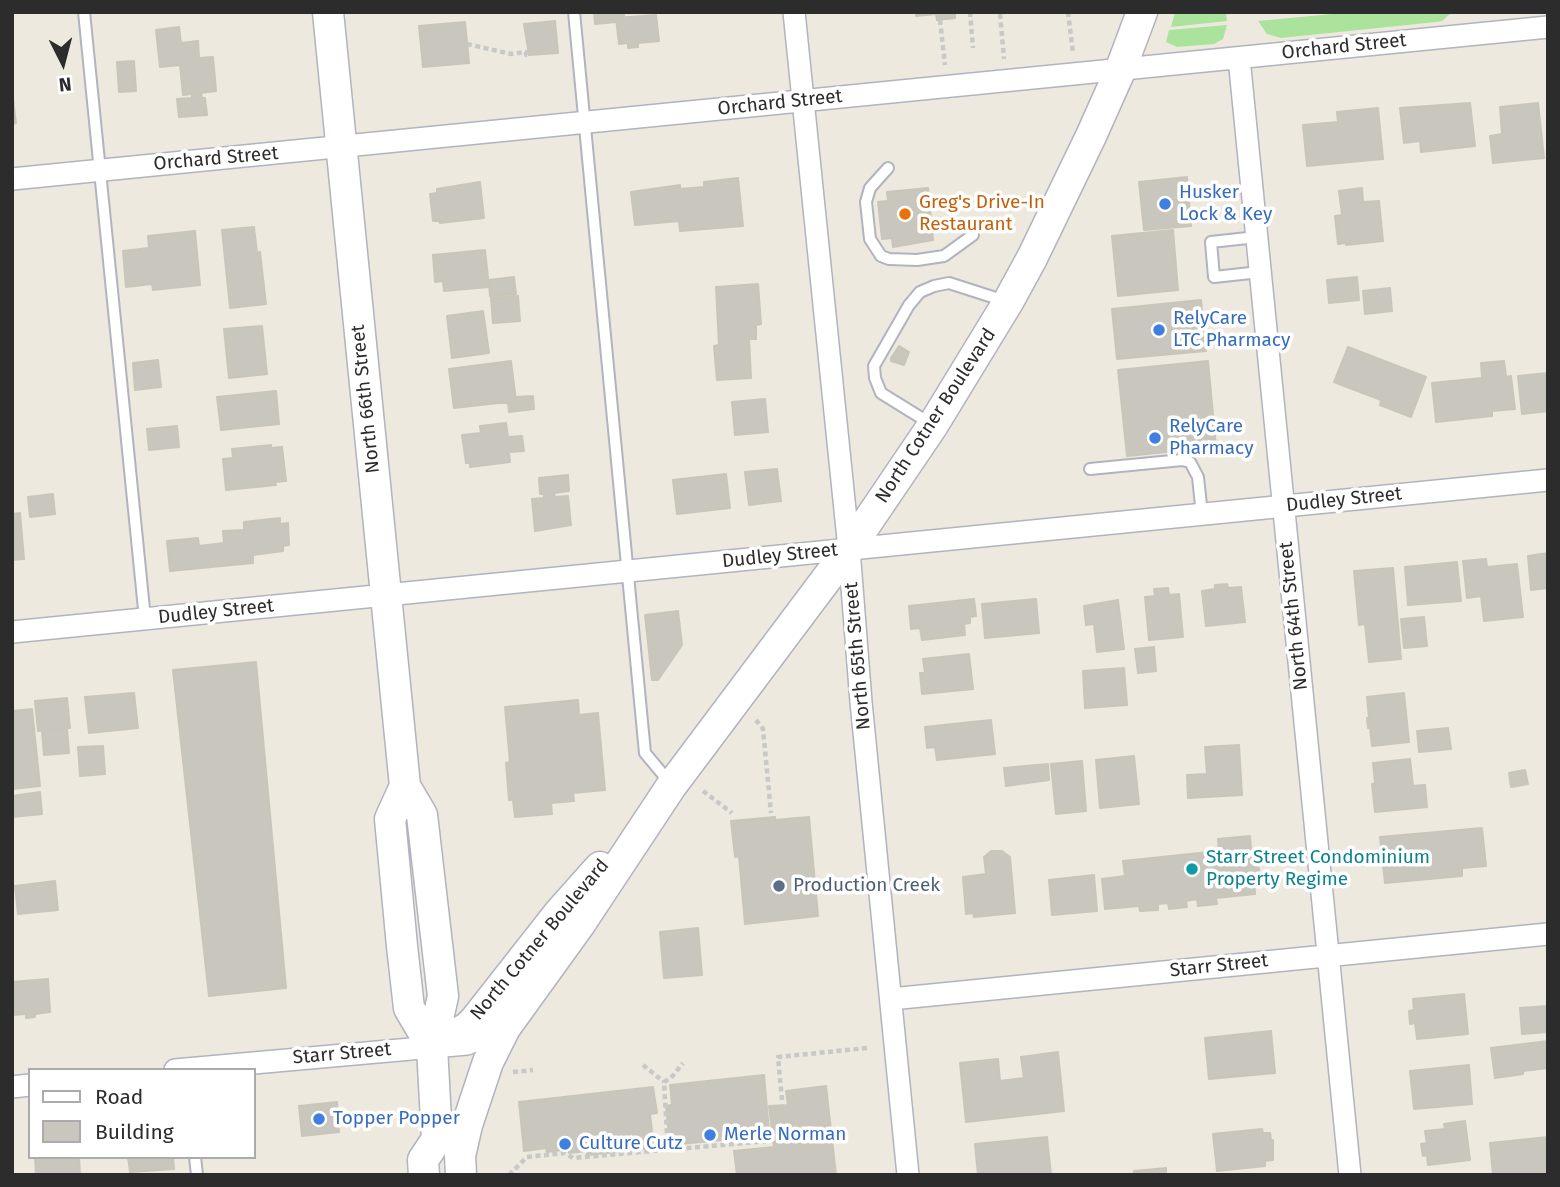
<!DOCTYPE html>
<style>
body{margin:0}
#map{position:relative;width:1560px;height:1187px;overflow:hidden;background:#ede9de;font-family:"Fira Sans",sans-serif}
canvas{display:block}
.frame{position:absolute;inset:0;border:14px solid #2c2c2c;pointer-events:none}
.legend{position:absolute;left:28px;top:1068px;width:228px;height:91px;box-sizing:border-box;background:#fff;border:2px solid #ababab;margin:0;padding:9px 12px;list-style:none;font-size:21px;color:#2c2c2c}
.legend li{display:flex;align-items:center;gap:14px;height:35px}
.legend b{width:35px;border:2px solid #ababab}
.north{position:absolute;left:28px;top:28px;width:70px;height:70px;-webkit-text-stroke:5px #fff;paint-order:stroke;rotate:174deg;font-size:19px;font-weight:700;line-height:28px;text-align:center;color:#2c2c2c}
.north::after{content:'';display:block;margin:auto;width:24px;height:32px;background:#2c2c2c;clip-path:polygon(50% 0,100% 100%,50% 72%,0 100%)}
</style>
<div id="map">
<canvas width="1560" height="1187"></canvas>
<div class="frame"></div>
<ul class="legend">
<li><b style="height:9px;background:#fff"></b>Road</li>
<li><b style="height:19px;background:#c9c7bd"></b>Building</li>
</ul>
<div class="north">N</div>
</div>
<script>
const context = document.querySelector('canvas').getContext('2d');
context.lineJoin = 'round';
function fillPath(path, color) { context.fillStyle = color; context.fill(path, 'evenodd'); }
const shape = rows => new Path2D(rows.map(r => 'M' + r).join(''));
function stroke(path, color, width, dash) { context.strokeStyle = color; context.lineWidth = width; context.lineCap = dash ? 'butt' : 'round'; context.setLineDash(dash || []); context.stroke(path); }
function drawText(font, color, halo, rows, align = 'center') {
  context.font = font + ' "Fira Sans",sans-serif'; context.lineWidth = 7; context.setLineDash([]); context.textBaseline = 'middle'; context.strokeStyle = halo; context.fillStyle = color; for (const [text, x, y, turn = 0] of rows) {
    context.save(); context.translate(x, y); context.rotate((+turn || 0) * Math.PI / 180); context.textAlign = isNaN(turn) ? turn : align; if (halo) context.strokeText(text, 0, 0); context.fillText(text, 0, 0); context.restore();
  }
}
fillPath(shape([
 [1175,12,1226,12,1227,21,1171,27],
 [1354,12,1452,12,1442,21,1436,22,1281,38,1267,34,1258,21],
 [1227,25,1223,39,1214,44,1177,47,1166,42,1169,30]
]), '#abe39c');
const building = shape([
 [594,12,624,12,624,18,616,18,616,22,595,24,594,12],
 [916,12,955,12,955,18,937,20,936,14,916,16,916,12],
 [656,15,659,41,638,43,638,47,628,48,628,43,619,44,616,18,656,15],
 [555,21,558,53,529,55,524,24,555,21],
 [465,22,469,63,423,67,419,26,465,22],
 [179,27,181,43,198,41,199,58,213,57,216,91,183,95,180,65,160,67,156,30,179,27],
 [134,61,136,91,119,92,117,62,134,61],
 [12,91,16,123,12,124,12,91],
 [201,93,202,98,205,98,207,115,179,117,177,99,192,98,192,94,201,93],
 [1470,103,1475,146,1421,152,1420,141,1404,143,1400,108,1470,103],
 [1538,103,1544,158,1493,163,1490,136,1502,134,1500,107,1538,103],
 [1378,108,1383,159,1307,166,1303,125,1338,122,1337,112,1378,108],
 [1187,177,1191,226,1144,230,1139,182,1187,177],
 [738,178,743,226,680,231,679,221,635,225,631,192,680,185,680,189,704,187,704,182,738,178],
 [480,182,484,218,440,223,439,221,433,221,430,194,437,193,437,189,480,182],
 [928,188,933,240,893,247,892,238,882,239,878,202,888,201,887,192,928,188],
 [1362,188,1363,202,1379,201,1383,241,1346,245,1346,243,1338,244,1335,216,1342,215,1339,191,1362,188],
 [254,227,257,253,260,252,266,304,230,308,222,230,254,227],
 [1173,230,1178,290,1118,296,1112,236,1173,230],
 [195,231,200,285,153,290,152,284,126,287,123,251,149,248,148,236,195,231],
 [485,250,489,287,444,291,443,281,435,282,433,255,485,250],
 [514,277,516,294,490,296,489,280,514,277],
 [1357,277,1359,300,1329,303,1327,280,1357,277],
 [758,284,761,324,756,325,756,339,749,339,751,378,717,380,714,346,719,345,716,287,758,284],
 [1390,288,1392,311,1365,314,1363,291,1390,288],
 [518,296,520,321,493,323,491,298,518,296],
 [1201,300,1206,351,1117,359,1112,309,1201,300],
 [483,311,489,353,452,358,447,316,483,311],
 [262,326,267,374,229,378,224,329,262,326],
 [899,346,909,352,904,365,891,361,891,358,899,346],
 [1348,347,1426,377,1411,417,1380,405,1381,400,1334,382,1348,347],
 [158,360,161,387,135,390,133,363,158,360],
 [511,361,516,401,454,408,449,369,511,361],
 [1208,361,1216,447,1127,456,1118,370,1208,361],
 [1504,361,1506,377,1511,376,1515,409,1492,411,1492,416,1436,422,1432,383,1482,378,1481,363,1504,361],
 [1548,373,1548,411,1522,414,1518,376,1548,373],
 [276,391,279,424,221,430,217,397,276,391],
 [533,396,534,409,509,412,508,402,516,401,516,397,533,396],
 [765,399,768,432,735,435,732,402,765,399],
 [506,423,508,437,522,436,524,451,509,452,510,462,470,467,470,463,466,463,462,435,481,433,480,426,506,423],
 [177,426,179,447,149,450,147,429,177,426],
 [271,445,271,448,282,447,286,481,275,482,276,485,226,490,223,459,233,458,232,449,271,445],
 [777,469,781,501,749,505,745,472,777,469],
 [726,474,730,508,677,514,673,480,726,474],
 [568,475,569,491,554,493,555,497,568,496,571,525,535,531,532,499,544,498,544,494,540,494,539,478,568,475],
 [53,494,55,514,30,517,28,497,53,494],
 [20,513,24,559,12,560,12,514,20,513],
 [280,518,280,524,288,523,289,545,283,546,283,551,253,555,253,563,170,571,167,541,198,538,199,546,224,543,223,531,244,530,244,522,280,518],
 [1548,553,1548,588,1531,590,1528,556,1548,553],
 [1486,559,1487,567,1517,564,1523,617,1484,621,1481,596,1467,598,1463,561,1486,559],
 [1457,562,1461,601,1408,605,1405,567,1457,562],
 [1393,568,1401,659,1369,662,1365,624,1359,625,1354,571,1393,568],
 [1227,584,1228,588,1241,587,1245,622,1206,626,1202,591,1215,589,1215,585,1227,584],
 [1168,588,1169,595,1179,594,1183,637,1149,640,1145,597,1155,596,1154,589,1168,588],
 [974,599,976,616,970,617,970,623,964,624,965,635,922,640,920,628,911,629,909,606,974,599],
 [1036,599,1039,633,985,638,982,604,1036,599],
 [1118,600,1124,649,1097,652,1094,624,1086,625,1084,606,1118,600],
 [678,611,682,645,658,680,652,680,645,615,678,611],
 [1424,617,1427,646,1404,648,1401,619,1424,617],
 [1154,647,1156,671,1138,673,1135,649,1154,647],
 [969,654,973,689,922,694,920,673,925,673,923,659,969,654],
 [256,662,286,988,209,996,173,670,256,662],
 [1124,668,1127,705,1085,708,1083,671,1124,668],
 [134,693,138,728,89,733,85,697,134,693],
 [1404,693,1409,742,1372,746,1370,728,1368,728,1367,718,1369,718,1367,697,1404,693],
 [67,698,70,728,38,731,35,701,67,698],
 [578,700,579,715,598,713,605,790,573,793,574,801,551,803,552,814,515,817,513,800,509,800,506,763,510,762,505,707,578,700],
 [32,709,40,786,12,789,12,711,32,709],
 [991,720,995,754,937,760,935,747,927,748,925,727,991,720],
 [1448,728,1451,749,1419,752,1417,731,1448,728],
 [67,729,69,753,44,755,42,731,67,729],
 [1239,745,1242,795,1188,798,1187,775,1207,774,1205,747,1239,745],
 [103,746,105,774,80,776,78,747,103,746],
 [1134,756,1139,804,1100,808,1096,760,1134,756],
 [1410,759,1413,786,1425,785,1427,807,1375,812,1372,784,1375,783,1373,763,1410,759],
 [1082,761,1086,811,1056,814,1051,764,1082,761],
 [1048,764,1049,780,1006,786,1004,768,1048,764],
 [1525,770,1528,784,1511,787,1509,773,1525,770],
 [40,792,42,814,12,817,12,796,40,792],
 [775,817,775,820,809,817,818,916,745,924,739,856,735,857,731,821,775,817],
 [1482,828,1486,866,1462,868,1462,876,1385,883,1380,837,1482,828],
 [1250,836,1252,862,1258,861,1260,880,1254,880,1255,894,1216,898,1217,904,1198,906,1197,899,1186,901,1187,907,1169,909,1168,903,1158,904,1158,910,1140,911,1139,906,1105,909,1102,879,1125,876,1123,861,1219,851,1218,839,1250,836],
 [991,851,1002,851,1010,857,1015,913,974,917,973,913,966,914,963,877,986,874,984,857,991,851],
 [1094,875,1097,911,1052,915,1049,880,1094,875],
 [55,881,58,910,18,914,15,886,55,881],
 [698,928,702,975,664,978,660,932,698,928],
 [48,979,50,1012,35,1014,35,1017,26,1018,26,1014,12,1015,12,982,48,979],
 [1464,994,1468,1034,1417,1039,1415,1023,1410,1024,1409,1011,1414,1010,1413,999,1464,994],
 [1548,1006,1548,1032,1522,1034,1520,1008,1548,1006],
 [1271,1031,1275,1073,1209,1079,1205,1038,1271,1031],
 [1548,1041,1548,1068,1523,1071,1523,1074,1495,1078,1491,1048,1548,1041],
 [1058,1052,1064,1111,966,1122,960,1063,998,1059,1000,1081,1024,1078,1021,1057,1058,1052],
 [1469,1065,1472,1104,1414,1109,1410,1071,1469,1065],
 [764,1075,769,1131,722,1136,722,1140,670,1145,666,1106,672,1105,670,1085,764,1075],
 [826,1086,836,1175,737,1175,734,1151,774,1147,769,1106,788,1105,786,1091,826,1086],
 [653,1087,657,1113,650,1114,654,1148,587,1155,587,1151,569,1153,568,1149,547,1152,546,1148,524,1151,519,1102,653,1087],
 [337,1102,339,1132,302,1136,299,1106,337,1102],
 [1465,1121,1470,1160,1428,1165,1427,1155,1423,1156,1421,1144,1427,1143,1425,1131,1445,1129,1444,1124,1465,1121],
 [1262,1129,1263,1133,1270,1133,1271,1140,1273,1140,1273,1160,1265,1161,1265,1166,1217,1171,1213,1134,1262,1129],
 [1047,1137,1051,1175,978,1175,975,1144,1047,1137],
 [1548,1137,1548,1175,1493,1175,1490,1143,1548,1137],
 [35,1157,79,1157,80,1175,36,1175,35,1157],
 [128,1157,173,1157,174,1169,130,1172,128,1157],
 [1166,1168,1166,1175,1134,1175,1134,1171,1166,1168]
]);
fillPath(building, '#c9c7bd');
stroke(building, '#c9c5b8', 2);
const service = shape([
 [84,12,145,619],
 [574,12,645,753,671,784],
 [888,168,870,188,866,202,870,239,881,256,889,259,917,260,944,256,973,235],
 [1257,237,1211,242,1214,277,1260,272],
 [931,424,881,393,875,378,874,366,909,305,920,292,934,286,949,283,1005,301],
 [1090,469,1182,460,1190,462,1198,477,1202,515],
 [195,1157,197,1175]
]);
const minor = shape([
 [794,12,849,549,861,702,908,1175],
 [1239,58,1350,1175],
 [12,179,1548,27],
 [12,632,1548,480],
 [891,999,1548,934],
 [175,1070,467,1044,505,1028],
 [12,1087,30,1085]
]);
const secondary = shape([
 [328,12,405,786,422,815,443,996,432,1047,437,1139,423,1160,424,1175],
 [405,786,390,819,402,946,409,1008,432,1047],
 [432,1047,467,1028,475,1020,559,913,600,867],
 [461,1175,460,1156,467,1125,488,1062,505,1028,580,924,672,785,849,549,933,425,1008,302,1032,258,1091,136,1120,71,1142,12]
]);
stroke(service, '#b2b3bf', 14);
stroke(minor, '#b2b3bf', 24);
stroke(secondary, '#b2b3bf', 33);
stroke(shape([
 [970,12,973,48],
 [1068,12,1073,53],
 [1000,14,1004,59],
 [940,20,945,65],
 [467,44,511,54,526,52,526,55,529,55],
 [756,720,763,729,771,813],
 [703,791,732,813],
 [643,1065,664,1082],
 [513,1072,533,1070],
 [782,1100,778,1057,867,1048],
 [668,1150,664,1082,671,1078,683,1063],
 [509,1175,527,1157,565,1153,573,1158,768,1141]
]), '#c8c8c8', 4.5, [5, 3.5]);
stroke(service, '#fff', 10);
stroke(minor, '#fff', 21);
stroke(secondary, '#fff', 30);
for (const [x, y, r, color] of [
 [1165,204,7,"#3f7fe0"],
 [905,214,7,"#e8710a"],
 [1159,330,7,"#3f7fe0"],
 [1155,438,7,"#3f7fe0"],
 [1192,869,7,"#0f9aa8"],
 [779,886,7,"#5c6f8a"],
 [319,1119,7,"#3f7fe0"],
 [710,1135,7,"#3f7fe0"],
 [565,1144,7,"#3f7fe0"]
]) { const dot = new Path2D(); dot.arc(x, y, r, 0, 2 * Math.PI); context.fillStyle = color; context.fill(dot); stroke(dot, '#fff', 2.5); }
drawText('19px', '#2c2c2c', '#fff', [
 ["Orchard Street",1344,47,-6],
 ["Orchard Street",780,103,-6],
 ["Orchard Street",216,159,-5],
 ["North 66th Street",366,399,-96],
 ["North Cotner Boulevard",936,416,-57],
 ["Dudley Street",1344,500,-6],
 ["Dudley Street",780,556,-6],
 ["Dudley Street",216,612,-6],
 ["North 64th Street",1294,616,-96],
 ["North 65th Street",858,656,-95],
 ["North Cotner Boulevard",540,940,-50],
 ["Starr Street",1219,966,-6],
 ["Starr Street",342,1054,-5]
]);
drawText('19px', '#366cbe', '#fff', [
 ["Husker",1179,193],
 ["Lock & Key",1179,215],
 ["RelyCare",1173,319],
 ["LTC Pharmacy",1173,341],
 ["RelyCare",1169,427],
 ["Pharmacy",1169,449],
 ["Topper Popper",333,1119],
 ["Merle Norman",724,1135],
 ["Culture Cutz",579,1144]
], 'left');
drawText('19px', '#c56008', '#fff', [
 ["Greg's Drive-In",919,203],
 ["Restaurant",919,225]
], 'left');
drawText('19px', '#0d838f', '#fff', [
 ["Starr Street Condominium",1206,858],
 ["Property Regime",1206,880]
], 'left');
drawText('19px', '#4e5e75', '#fff', [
 ["Production Creek",793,886]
], 'left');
</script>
